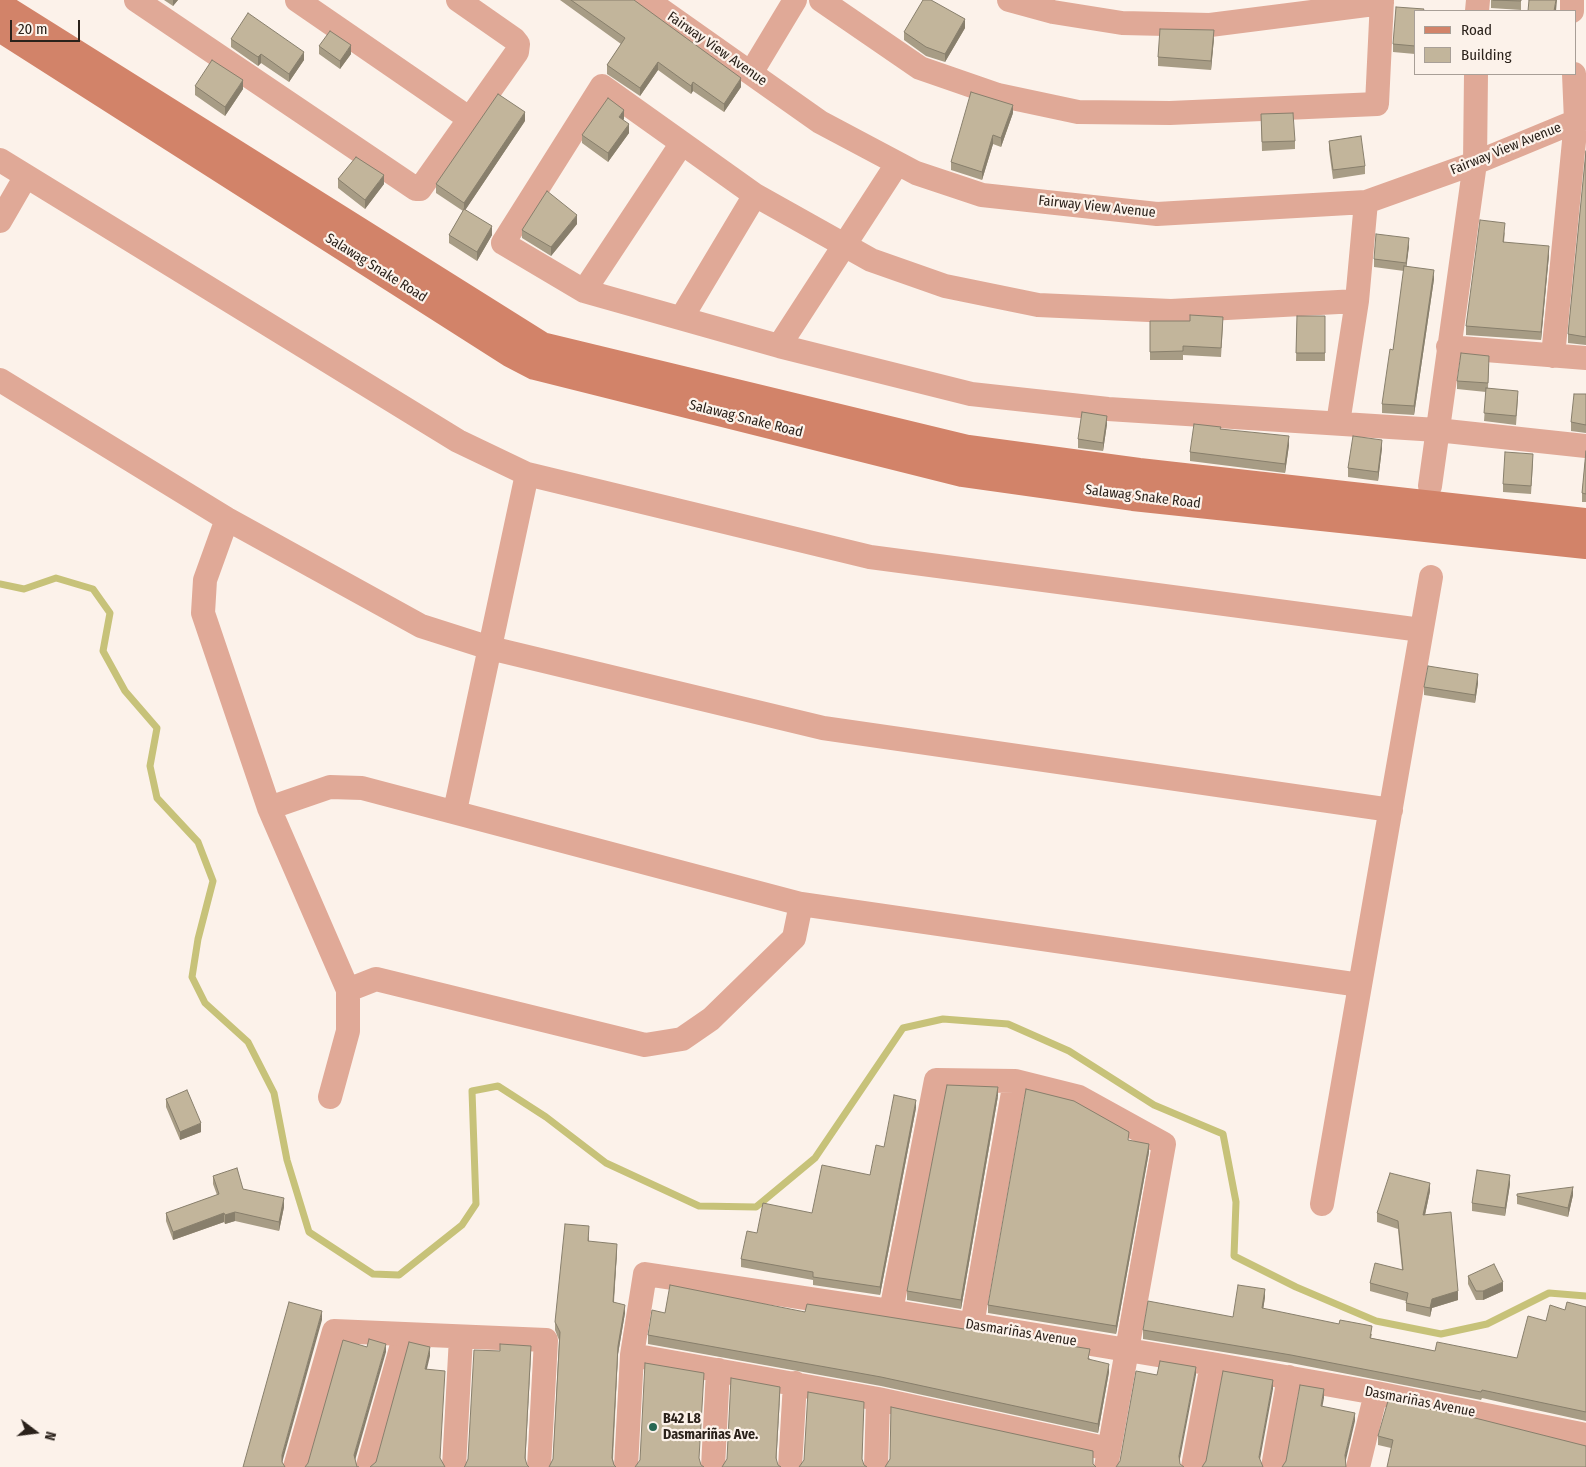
<!DOCTYPE html>
<meta charset="utf-8">
<style>
body{margin:0}
#map{position:relative;width:1586px;height:1467px;overflow:hidden;background:#fcf2ea;font-family:"Fira Sans Condensed",sans-serif}
canvas{display:block}
.legend{position:absolute;left:1414px;top:10px;width:162px;height:65px;box-sizing:border-box;background:#fcf2ea;border:1px solid #a89f97;margin:0;padding:6px 9px;list-style:none;font-size:15px;color:#2b221b}
.legend li{display:flex;align-items:center;gap:10px;height:25px}
.legend b{width:25px;border:1px solid #a89f97}
.north{position:absolute;left:10px;top:1407px;width:50px;height:50px;-webkit-text-stroke:4px #fcf2ea;paint-order:stroke;rotate:105deg;font-size:14px;font-weight:700;line-height:20px;text-align:center;color:#2b221b}
.north::after{content:'';display:block;margin:auto;width:18px;height:22px;background:#2b221b;clip-path:polygon(50% 0,100% 100%,50% 72%,0 100%)}
.scale{position:absolute;left:10px;top:20px;width:70px;height:22px;box-sizing:border-box;border:2px solid #2b221b;border-top:0;padding-left:6px;font-size:15px;line-height:18px;white-space:nowrap;color:#2b221b;-webkit-text-stroke:4px #fcf2ea;paint-order:stroke}
</style>
<div id="map">
<canvas width="1586" height="1467"></canvas>
<ul class="legend">
<li><b style="height:6px;background:#d28369"></b>Road</li>
<li><b style="height:14px;background:#c2b59b"></b>Building</li>
</ul>
<div class="north">N</div>
<div class="scale">20 m</div>
</div>
<script>
const context = document.querySelector('canvas').getContext('2d');
context.lineJoin = 'round';
const shape = rows => new Path2D(rows.map(r => 'M' + r).join(''));
function stroke(path, color, width, dash) { context.strokeStyle = color; context.lineWidth = width; context.lineCap = dash ? 'butt' : 'round'; context.setLineDash(dash || []); context.stroke(path); }
function fillPath(path, color) { context.fillStyle = color; context.fill(path, 'evenodd'); }
function drawText(font, color, halo, rows, align = 'center') {
  context.font = font + ' "Fira Sans Condensed",sans-serif'; context.lineWidth = 4.5; context.setLineDash([]); context.textBaseline = 'middle'; context.strokeStyle = halo; context.fillStyle = color; for (const [text, x, y, turn = 0] of rows) {
    context.save(); context.translate(x, y); context.rotate((+turn || 0) * Math.PI / 180); context.textAlign = isNaN(turn) ? turn : align; if (halo) context.strokeText(text, 0, 0); context.fillText(text, 0, 0); context.restore();
  }
}
stroke(shape([
 [0,584,24,589,56,578,93,589,110,613,103,651,125,691,157,728,150,766,157,798,198,842,213,881,198,939,192,977,205,1003,248,1042,274,1093,287,1160,309,1232,373,1274,399,1275,462,1225,476,1204,472,1091,498,1086,546,1117,606,1163,699,1206,756,1207,815,1158,903,1028,943,1019,1008,1024,1069,1051,1154,1105,1223,1134,1236,1202,1234,1256,1296,1287,1376,1321,1441,1334,1487,1324,1549,1293,1586,1296]
]), '#c7c279', 7);
stroke(shape([
 [365,1467,403,1332]
]), '#e0a997', 19);
stroke(shape([
 [136,0,416,189,420,189,517,52,518,44,514,39,458,0],
 [297,0,470,119],
 [647,0,820,122,916,173,982,195,1157,214,1366,202,1475,163,1586,117],
 [821,0,920,68,998,95,1078,112,1170,113,1377,104,1382,0],
 [1009,0,1053,12,1122,23,1210,25,1382,3],
 [1572,0,1572,11],
 [1477,11,1478,0],
 [751,73,795,0],
 [0,160,458,441,527,474,870,557,1421,630],
 [0,221,26,176],
 [584,291,682,143],
 [1357,301,1171,311,1038,305,945,286,871,260,755,195,602,86,503,243,584,291,779,346,971,394,1108,409,1437,430,1586,446],
 [682,317,755,195],
 [779,346,897,164],
 [1448,347,1586,358],
 [1553,356,1576,121,1574,74],
 [0,380,227,519,421,626,490,648,823,728,1391,810],
 [1338,423,1357,301,1366,202],
 [1430,486,1475,163,1476,74],
 [227,519,205,580,203,613,269,808,348,990,348,1031,330,1097],
 [269,808,330,787,362,788,801,904,1360,985],
 [455,811,527,474],
 [348,990,376,979,645,1045,682,1039,711,1019,794,938,801,904],
 [1322,1204,1431,577],
 [891,1311,936,1080,1015,1081,1079,1097,1164,1144,1106,1467],
 [972,1325,1015,1081],
 [632,1355,878,1399,1109,1449],
 [295,1467,334,1331,546,1340,539,1467],
 [454,1467,461,1337],
 [626,1467,632,1355,645,1274,891,1311,1212,1364,1376,1393,1586,1435],
 [713,1467,718,1370],
 [790,1467,795,1383],
 [876,1467,878,1399],
 [1193,1467,1212,1364],
 [1273,1467,1289,1377],
 [1358,1467,1376,1393]
]), '#e0a997', 24);
stroke(shape([
 [0,6,542,346,968,449,1139,472,1586,522],
 [0,28,510,353,535,366,962,473,1133,497,1586,545]
]), '#d28369', 28);
fillPath(shape([
 [164,0,178,0,173,6],
 [560,0,634,0,741,87,724,112,693,91,691,94,658,70,640,96,607,74,607,65,621,44],
 [1491,0,1521,0,1521,10,1491,8],
 [1415,11,1415,54,1393,52,1393,44],
 [965,28,945,62,926,56,904,40,904,32],
 [1214,38,1211,70,1158,66,1158,57],
 [231,39,304,60,289,82,261,63,258,66,231,47],
 [319,46,351,54,340,69,319,54],
 [195,86,243,89,225,116,195,95],
 [1013,113,1001,147,993,144,982,180,951,170,951,162],
 [1261,114,1295,141,1295,149,1262,151],
 [624,119,623,120,629,133,608,162,582,143,582,135],
 [525,121,465,210,492,235,477,261,449,243,449,235,463,211,436,193,436,184],
 [1329,141,1365,166,1365,174,1333,179,1329,150],
 [1586,151,1586,345,1568,343,1568,334],
 [338,179,384,184,365,209,338,188],
 [577,224,551,256,522,238,522,230],
 [1505,231,1504,242,1549,255,1541,340,1466,335,1466,326],
 [1409,246,1406,266,1434,279,1414,415,1382,413,1382,404,1393,350,1404,271,1374,267,1374,259],
 [1297,316,1325,316,1325,361,1296,361],
 [1150,321,1223,325,1221,357,1183,355,1183,360,1150,360],
 [1489,364,1488,388,1518,399,1516,425,1484,421,1486,392,1457,389,1457,381],
 [1586,394,1586,433,1571,431,1571,422],
 [1107,424,1103,451,1078,448,1078,439],
 [1221,429,1289,445,1285,473,1190,461,1190,452],
 [1382,448,1378,481,1348,477,1348,468],
 [1586,451,1586,502,1582,502,1582,493],
 [1533,463,1531,494,1503,492,1503,484],
 [1478,683,1475,703,1424,695,1424,687],
 [998,1096,961,1309,907,1300,907,1291],
 [166,1099,201,1132,180,1140,166,1107],
 [916,1108,880,1295,813,1285,813,1280,741,1267,741,1259,757,1233,812,1213,870,1175,884,1147],
 [1149,1152,1116,1334,988,1313,988,1305],
 [213,1176,284,1207,279,1231,235,1221,225,1224,224,1222,173,1240,166,1221,166,1213,217,1195,213,1184],
 [1510,1184,1505,1216,1472,1211,1472,1203],
 [1430,1191,1425,1215,1458,1300,1432,1308,1430,1317,1406,1311,1406,1301,1370,1291,1370,1283,1402,1270,1398,1229,1377,1222,1377,1213],
 [1517,1194,1573,1195,1568,1217,1517,1204],
 [589,1235,589,1241,617,1252,614,1302,625,1313,618,1354,613,1459,614,1465,550,1466,553,1459,559,1340,555,1330,555,1322],
 [1468,1276,1503,1291,1483,1300,1476,1300,1468,1284],
 [1265,1297,1263,1309,1372,1334,1371,1338,1435,1351,1517,1358,1546,1321,1565,1310,1586,1307,1586,1421,1482,1398,1481,1400,1291,1363,1143,1339,1143,1330,1233,1317],
 [805,1312,1090,1358,1089,1359,1109,1372,1098,1433,881,1386,648,1344,648,1335,665,1313],
 [1378,1436,1586,1446,1391,1448,1378,1445]
]), '#a79c85');
fillPath(shape([
 [173,0,178,0,173,6],
 [1556,0,1557,0,1556,11,1554,11],
 [965,19,965,28,945,62,945,54],
 [1214,30,1214,38,1211,70,1211,61],
 [351,45,351,54,340,69,340,61],
 [304,52,304,60,289,82,289,74],
 [261,54,261,63,258,66,258,57],
 [658,62,658,70,640,96,640,88],
 [741,78,741,87,724,112,724,104],
 [243,80,243,89,225,116,225,107],
 [693,82,693,91,691,94,691,86],
 [1013,105,1013,113,1001,147,1001,138],
 [624,110,624,119,619,126,619,117],
 [525,112,525,121,464,212,464,203],
 [629,124,629,133,608,162,608,153],
 [993,135,993,144,982,180,982,172],
 [384,175,384,184,365,209,365,200],
 [577,215,577,224,551,256,551,247],
 [492,226,492,235,477,261,477,252],
 [1409,238,1409,246,1406,271,1406,263],
 [1549,246,1549,255,1541,340,1541,332],
 [1434,270,1434,279,1414,415,1414,406],
 [1107,416,1107,424,1103,451,1103,443],
 [1289,436,1289,445,1285,473,1285,464],
 [1382,440,1382,448,1378,481,1378,472],
 [1478,674,1478,683,1475,703,1475,695],
 [998,1087,998,1096,961,1309,961,1300],
 [916,1100,916,1108,880,1295,880,1287],
 [201,1123,201,1132,180,1140,180,1132],
 [1149,1144,1149,1152,1116,1334,1116,1326],
 [1510,1175,1510,1184,1505,1216,1505,1208],
 [1430,1183,1430,1191,1423,1224,1423,1215],
 [1573,1187,1573,1195,1568,1217,1568,1208],
 [284,1198,284,1207,279,1231,279,1222],
 [235,1212,235,1221,225,1224,225,1215],
 [224,1213,224,1222,173,1240,173,1232],
 [617,1244,617,1252,613,1311,613,1302],
 [1503,1282,1503,1291,1483,1300,1483,1291],
 [1265,1289,1265,1297,1262,1317,1262,1308],
 [1458,1291,1458,1300,1432,1308,1430,1317,1430,1308,1432,1299],
 [625,1305,625,1313,618,1354,612,1466,618,1346],
 [322,1311,322,1320,282,1463,282,1455],
 [386,1344,386,1352,354,1464,354,1455],
 [531,1346,531,1354,525,1467,525,1458],
 [430,1347,430,1356,425,1377,425,1369],
 [1109,1364,1109,1372,1098,1433,1098,1424],
 [1196,1367,1196,1375,1179,1464,1179,1456],
 [1273,1380,1273,1389,1259,1465,1259,1457],
 [780,1387,780,1396,776,1467,776,1458],
 [1324,1389,1324,1398,1321,1414,1321,1406],
 [1355,1413,1355,1421,1345,1464,1345,1455]
]), '#887f6c');
const building = shape([
 [571,0,634,0,741,78,724,104,693,82,691,86,658,62,640,88,607,65,625,38,571,0],
 [923,0,931,0,965,19,945,54,926,47,904,32,923,0],
 [1493,0,1521,0,1521,1,1493,0],
 [1529,0,1556,0,1554,11,1528,11,1529,0],
 [1396,7,1424,9,1423,11,1415,11,1415,46,1393,44,1396,7],
 [248,13,304,52,289,74,261,54,258,57,231,39,248,13],
 [1160,29,1214,30,1211,61,1158,57,1160,29],
 [330,31,351,45,340,61,319,46,330,31],
 [212,60,243,80,225,107,195,86,212,60],
 [971,92,1013,105,1001,138,993,135,982,172,951,162,971,92],
 [498,94,525,112,464,203,436,184,498,94],
 [608,98,624,110,619,117,629,124,608,153,582,135,608,98],
 [1293,113,1295,141,1262,142,1261,114,1293,113],
 [1361,136,1365,166,1333,170,1329,141,1361,136],
 [1586,151,1586,337,1568,334,1586,151],
 [356,157,384,175,365,200,338,179,356,157],
 [547,191,577,215,551,247,522,230,547,191],
 [464,209,492,226,477,252,449,235,464,209],
 [1480,220,1505,223,1503,242,1549,246,1541,332,1466,326,1480,220],
 [1376,234,1409,238,1406,263,1374,259,1376,234],
 [1404,266,1434,270,1414,406,1382,404,1390,349,1393,350,1404,266],
 [1190,315,1223,317,1221,348,1183,346,1183,351,1150,352,1150,321,1190,321,1190,315],
 [1297,316,1325,316,1325,353,1296,353,1297,316],
 [1461,353,1489,356,1488,383,1457,381,1461,353],
 [1486,388,1518,391,1516,416,1484,413,1486,388],
 [1574,394,1586,394,1586,425,1571,422,1574,394],
 [1082,412,1107,416,1103,443,1078,439,1082,412],
 [1194,424,1221,427,1220,429,1289,436,1285,464,1190,452,1194,424],
 [1353,436,1382,440,1378,472,1348,468,1353,436],
 [1586,451,1586,494,1582,493,1586,451],
 [1505,452,1533,454,1531,486,1503,484,1505,452],
 [1428,666,1478,674,1475,695,1424,687,1428,666],
 [947,1085,998,1087,961,1300,907,1291,947,1085],
 [1026,1089,1074,1101,1129,1132,1128,1140,1149,1144,1116,1326,988,1305,1026,1089],
 [187,1090,201,1123,180,1132,166,1099,187,1090],
 [894,1095,916,1100,880,1287,813,1277,813,1272,741,1259,747,1231,757,1233,763,1203,812,1213,822,1165,870,1175,876,1145,884,1147,894,1095],
 [237,1168,243,1189,284,1198,279,1222,235,1212,225,1215,224,1213,173,1232,166,1213,219,1194,213,1176,237,1168],
 [1477,1170,1510,1175,1505,1208,1472,1203,1477,1170],
 [1390,1173,1430,1183,1423,1215,1451,1212,1458,1291,1432,1299,1430,1308,1406,1303,1408,1293,1370,1283,1375,1263,1403,1270,1398,1221,1377,1213,1390,1173],
 [1573,1187,1568,1208,1517,1196,1517,1194,1573,1187],
 [565,1224,589,1226,588,1241,617,1244,613,1302,625,1305,618,1346,612,1458,614,1465,616,1467,549,1467,553,1459,560,1332,555,1322,565,1224],
 [1494,1264,1503,1282,1483,1291,1476,1291,1468,1276,1494,1264],
 [670,1285,805,1312,807,1304,1090,1349,1088,1359,1109,1364,1098,1424,881,1377,648,1335,652,1310,665,1313,670,1285],
 [1238,1285,1265,1289,1262,1308,1339,1324,1340,1320,1372,1326,1370,1338,1435,1351,1437,1342,1517,1358,1528,1316,1546,1321,1550,1305,1565,1310,1567,1302,1586,1307,1586,1412,1482,1390,1481,1392,1291,1355,1143,1330,1148,1301,1233,1317,1238,1285],
 [289,1302,322,1311,282,1455,282,1462,285,1467,243,1467,289,1302],
 [369,1339,386,1344,354,1455,357,1467,359,1467,305,1467,308,1463,343,1340,367,1347,369,1339],
 [409,1342,430,1347,425,1369,445,1371,440,1458,445,1467,370,1467,376,1462,409,1342],
 [500,1344,531,1346,525,1458,527,1465,529,1467,464,1467,465,1466,468,1459,474,1350,500,1351,500,1344],
 [1160,1361,1196,1367,1179,1456,1180,1464,1184,1467,1116,1467,1120,1461,1136,1371,1157,1375,1160,1361],
 [645,1363,704,1373,699,1458,701,1465,704,1467,635,1467,640,1460,645,1363],
 [1223,1371,1273,1380,1259,1457,1263,1467,1202,1467,1206,1461,1223,1371],
 [731,1378,780,1387,776,1458,778,1465,781,1467,722,1467,727,1459,731,1378],
 [1300,1385,1324,1389,1321,1406,1355,1413,1345,1455,1346,1467,1282,1467,1286,1461,1300,1385],
 [808,1392,864,1402,862,1459,864,1465,867,1467,799,1467,804,1460,808,1392],
 [1388,1401,1475,1418,1586,1446,1586,1467,1387,1467,1393,1440,1378,1436,1388,1401],
 [891,1407,1093,1451,1093,1464,1096,1467,885,1467,890,1459,891,1407]
]);
fillPath(building, '#c2b59b');
stroke(building, '#887f6c', 1);
for (const [x, y, r, color] of [
 [653,1427,5,"#296753"]
]) { const dot = new Path2D(); dot.arc(x, y, r, 0, 2 * Math.PI); context.fillStyle = color; context.fill(dot); stroke(dot, '#fcf2ea', 2); }
drawText('14px', '#2b221b', '#fcf2ea', [
 ["Fairway View Avenue",717,49,35],
 ["Fairway View Avenue",1506,149,-22],
 ["Fairway View Avenue",1097,207,6],
 ["Salawag Snake Road",376,268,32],
 ["Salawag Snake Road",746,419,14],
 ["Salawag Snake Road",1143,497,7],
 ["Dasmariñas Avenue",1021,1333,9],
 ["Dasmariñas Avenue",1420,1402,11]
]);
drawText('bold 14px', '#2b221b', '#fcf2ea', [
 ["B42 L8",663,1419],
 ["Dasmariñas Ave.",663,1435]
], 'left');
</script>
